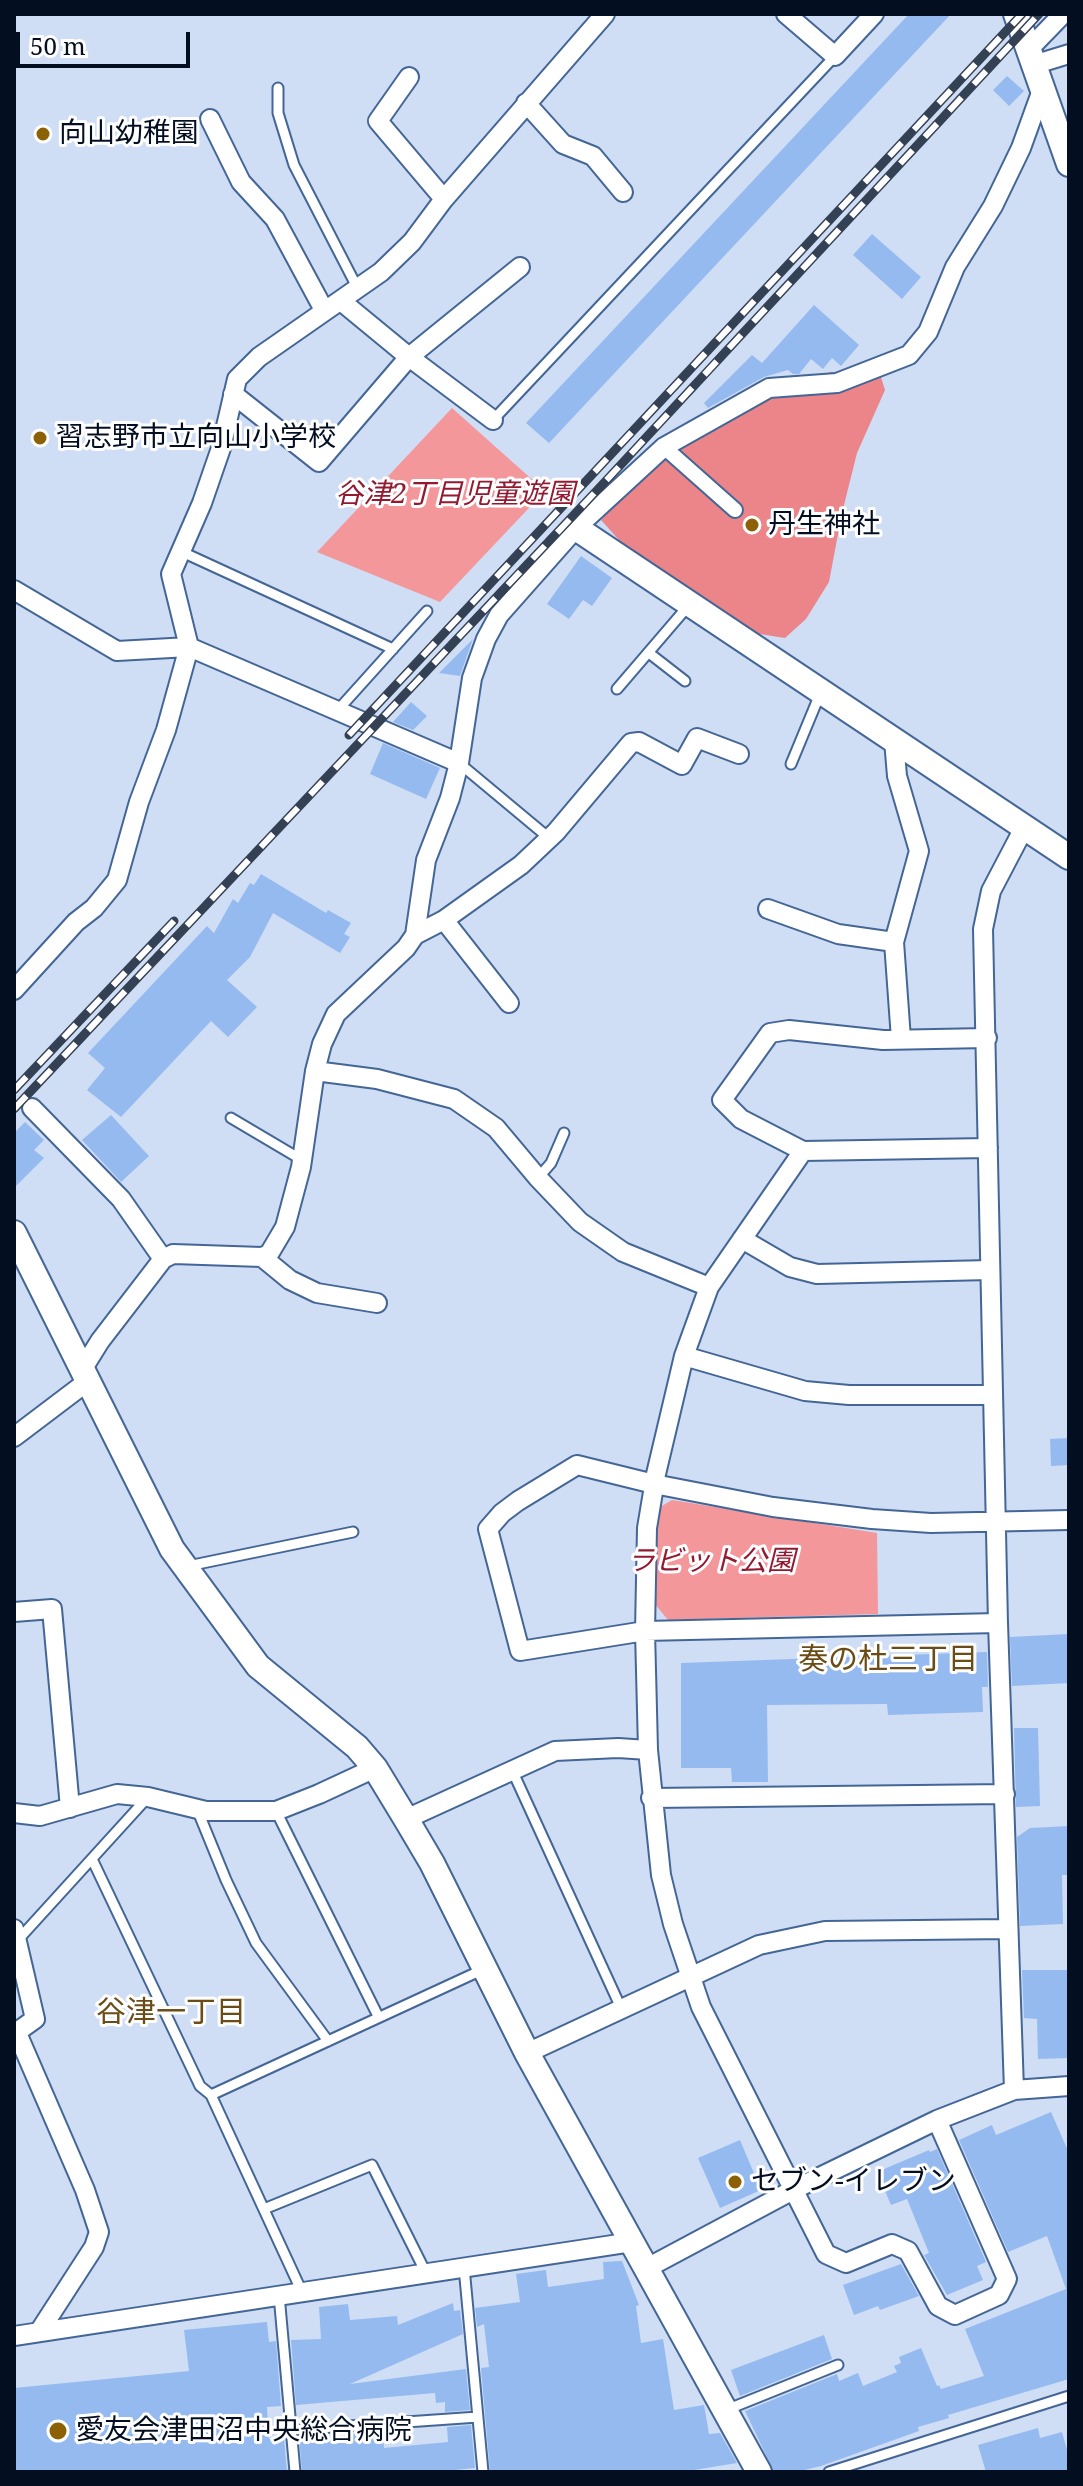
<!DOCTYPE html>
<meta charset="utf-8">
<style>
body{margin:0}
#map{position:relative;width:1083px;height:2486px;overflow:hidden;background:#cfdef4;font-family:"Noto Serif",serif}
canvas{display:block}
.frame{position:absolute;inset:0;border:16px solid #030e21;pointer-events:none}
.scale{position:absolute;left:16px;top:32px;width:174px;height:36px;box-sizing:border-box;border:4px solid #030e21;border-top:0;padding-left:10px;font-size:24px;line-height:28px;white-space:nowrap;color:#030e21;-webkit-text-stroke:6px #fefefe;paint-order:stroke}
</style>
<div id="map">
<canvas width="1083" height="2486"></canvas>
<div class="frame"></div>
<div class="scale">50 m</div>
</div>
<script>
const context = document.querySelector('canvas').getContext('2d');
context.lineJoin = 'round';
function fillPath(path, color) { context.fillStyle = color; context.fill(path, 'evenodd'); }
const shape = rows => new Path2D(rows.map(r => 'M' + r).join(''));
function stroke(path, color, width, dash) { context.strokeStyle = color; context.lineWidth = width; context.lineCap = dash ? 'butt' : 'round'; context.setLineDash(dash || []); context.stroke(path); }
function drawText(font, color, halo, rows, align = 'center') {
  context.font = font + ' "Noto Serif","Noto Sans JP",serif'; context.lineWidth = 6; context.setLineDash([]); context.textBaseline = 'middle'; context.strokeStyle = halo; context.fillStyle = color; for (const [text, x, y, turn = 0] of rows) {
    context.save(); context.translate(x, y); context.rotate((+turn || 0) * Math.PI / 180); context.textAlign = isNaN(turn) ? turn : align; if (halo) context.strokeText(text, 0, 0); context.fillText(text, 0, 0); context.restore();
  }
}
fillPath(shape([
 [452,408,545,491,440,602,317,552],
 [672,1500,877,1533,878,1614,668,1620,654,1603,655,1510]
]), '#f3979b');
fillPath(shape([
 [831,372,880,374,885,390,857,453,842,513,829,582,806,619,785,638,747,632,628,550,601,520,699,417,765,400]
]), '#eb858a');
fillPath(shape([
 [909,14,951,14,549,443,526,423],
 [1007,76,1024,91,1009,106,993,90],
 [872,234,921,277,902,299,853,255],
 [814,305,859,345,841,366,832,358,823,369,811,359,799,374,793,374,788,370,764,377,708,408,704,403,752,355,762,363],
 [581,556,612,578,592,606,583,600,569,619,547,604],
 [473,639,460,676,439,673],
 [411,702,427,716,413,730,393,722],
 [383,743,440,768,426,799,370,774],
 [261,874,326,913,328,910,351,923,344,934,350,937,340,953,273,913,250,957,227,980,257,1007,228,1037,211,1021,121,1117,87,1090,105,1068,88,1053,207,926,214,933,233,899,238,903,250,883,254,885],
 [111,1115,149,1156,121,1182,82,1140],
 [25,1122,44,1140,34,1150,44,1158,14,1188,14,1133],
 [1069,1438,1069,1465,1051,1466,1050,1439],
 [1069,1634,1069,1683,1012,1686,1010,1637],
 [987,1652,988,1687,982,1687,983,1712,888,1715,887,1704,767,1705,768,1782,732,1782,731,1768,681,1768,681,1663],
 [1014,1728,1038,1728,1040,1806,1016,1807],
 [1069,1826,1069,1875,1062,1875,1063,1924,1020,1926,1017,1837,1030,1828],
 [1022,1970,1069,1970,1069,2058,1038,2059,1037,2019,1024,2018],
 [1051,2112,1069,2153,1069,2379,948,2415,949,2418,918,2427,919,2431,821,2466,796,2472,774,2472,745,2411,837,2374,839,2381,858,2373,863,2386,897,2372,894,2366,901,2363,899,2357,921,2348,937,2386,939,2385,941,2389,984,2376,965,2329,1066,2289,1047,2236,1008,2252,959,2140,992,2125,996,2135],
 [740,2140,761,2190,720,2208,698,2158],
 [937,2149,986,2262,977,2266,983,2280,947,2295,924,2255,929,2253,907,2199,891,2205,877,2172,929,2150,930,2152],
 [622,2261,639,2305,636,2306,641,2343,663,2339,674,2410,704,2405,709,2434,720,2433,737,2463,682,2472,490,2472,481,2368,489,2367,484,2324,477,2327,475,2308,520,2302,516,2274,546,2270,548,2287,604,2279,603,2262],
 [901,2264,919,2296,880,2310,878,2306,854,2315,843,2285],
 [453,2303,454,2311,460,2310,463,2334,350,2384,466,2369,470,2410,445,2412,445,2402,436,2403,435,2393,296,2405,291,2340,321,2339,319,2307,348,2304,350,2320,397,2316,398,2325],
 [267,2322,269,2342,276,2341,281,2406,267,2407,269,2439,284,2438,287,2472,14,2472,14,2388,189,2371,184,2330],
 [824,2335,832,2359,740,2396,731,2370],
 [471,2425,475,2468,435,2472,302,2472,299,2437,383,2432,384,2448,448,2442,447,2427],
 [1038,2428,1040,2438,1062,2432,1069,2457,1069,2472,986,2472,978,2445]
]), '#95baf0');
const service = shape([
 [278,88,278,113,294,165,358,289],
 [493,420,835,56],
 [180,551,393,649],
 [649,653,685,681],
 [617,689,689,605],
 [337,711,427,611],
 [459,763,549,838],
 [791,764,820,694],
 [231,1118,302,1160],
 [538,1178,551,1163,564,1133],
 [188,1566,353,1532],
 [512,1770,621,2008],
 [197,1809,226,1880,256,1943,328,2041],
 [276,1811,378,2016],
 [92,1859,200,2086,211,2095,302,2292],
 [17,1941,148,1797],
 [211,2095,484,1969],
 [264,2209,372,2165,426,2273],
 [464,2267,483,2472],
 [279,2295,295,2472],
 [726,2410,838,2365],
 [291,2430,478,2417],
 [829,2472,1069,2396]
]);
const pedestrian = shape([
 [664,447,735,510]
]);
const minor = shape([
 [786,14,835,56,874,14],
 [1028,50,1063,14],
 [1033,65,1069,54],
 [409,77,378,121,444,199],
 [526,103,563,144,593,156,623,192],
 [210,119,241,182,275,219,324,310],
 [341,301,409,357,493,420],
 [233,394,319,462,409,357,520,267],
 [14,590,117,651,189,647,459,763],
 [894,740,897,776,919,851,894,942,901,1039],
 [768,909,838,934,894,942],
 [444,920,509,1003],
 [415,935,444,920,521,865,556,832,631,743,639,742,682,765,697,738,739,754],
 [14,990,76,922,94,908,117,880,139,802,166,730,189,647,171,574,202,503,221,448,237,379,259,357,381,272,412,242,444,199,605,14],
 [987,1038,883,1040,789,1030,770,1033,722,1100,741,1119,803,1151,988,1148],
 [315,1071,377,1079,454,1099,496,1128,538,1178,580,1222,623,1252,709,1287],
 [32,1108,121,1199,163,1259],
 [803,1151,709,1287,684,1356,656,1474,647,1528,645,1631,648,1750,661,1875,673,1924,701,2007,826,2254,846,2263,892,2244,908,2251,938,2306,955,2315,999,2295,1007,2279,937,2120],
 [742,1239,790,1267,817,1274,990,1270],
 [262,1257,290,1280,317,1293,377,1303],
 [684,1356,805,1391,849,1395,993,1395],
 [82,1370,100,1341,163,1259,173,1254,262,1257,269,1254,285,1227,301,1167,315,1071,322,1044,336,1014,406,948,415,935,426,860,450,798,459,763,472,678,486,639,499,615,576,528,664,447,769,388,837,383,909,355,928,332,955,267,993,206,1021,148,1042,90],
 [14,1437,88,1381],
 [14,1612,52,1609,70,1808],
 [998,1623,645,1631,520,1651,488,1529,502,1513,518,1501,577,1465,654,1484,773,1507,872,1519,931,1523,1069,1520],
 [651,1798,1005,1794],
 [14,1813,40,1816,117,1794,148,1797,206,1811,276,1811,319,1794,375,1768],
 [406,1819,555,1751,618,1748,648,1750],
 [14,1929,35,2019,14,2034],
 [17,2033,85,2190,99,2232,94,2247,39,2332],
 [527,2053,759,1945,825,1931,1008,1929],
 [1014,2090,998,1623,983,929,991,891,1024,828],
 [647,2268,793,2190,937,2120,1014,2090,1069,2086],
 [14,2336,632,2242]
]);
const tertiary = shape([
 [1016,14,1069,164],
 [576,528,1069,857],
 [14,1233,172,1549,258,1666,357,1747,375,1768,406,1819,432,1863,527,2053,759,2472]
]);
stroke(service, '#446696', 13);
stroke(pedestrian, '#446696', 18);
stroke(minor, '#446696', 22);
stroke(tertiary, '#446696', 28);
stroke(service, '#fff', 9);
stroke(pedestrian, '#fff', 14);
stroke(minor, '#fff', 18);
stroke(tertiary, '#fff', 24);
const rail = shape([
 [349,735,1022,14],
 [14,1090,174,921],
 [14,1109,602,485,1039,14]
]);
stroke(rail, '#344054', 9);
stroke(rail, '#fefefe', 6, [18]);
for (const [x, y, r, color] of [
 [43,134,8,"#8c6004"],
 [40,438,8,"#8c6004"],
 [752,525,8,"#8c6004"],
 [735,2182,8,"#8c6004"],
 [58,2431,10,"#8c6004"]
]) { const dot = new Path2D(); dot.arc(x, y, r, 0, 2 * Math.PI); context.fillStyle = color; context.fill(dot); stroke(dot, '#fefefe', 3); }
drawText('28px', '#030e21', '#fefefe', [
 ["向山幼稚園",59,134],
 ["習志野市立向山小学校",56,438],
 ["丹生神社",768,525],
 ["セブン-イレブン",751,2182],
 ["愛友会津田沼中央総合病院",76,2431]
], 'left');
drawText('italic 28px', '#92192f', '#fefefe', [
 ["谷津2丁目児童遊園",455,495],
 ["ラビット公園",711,1562]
]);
drawText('30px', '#6b4c16', '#fefefe', [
 ["奏の杜三丁目",888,1660],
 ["谷津一丁目",171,2013]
]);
</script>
